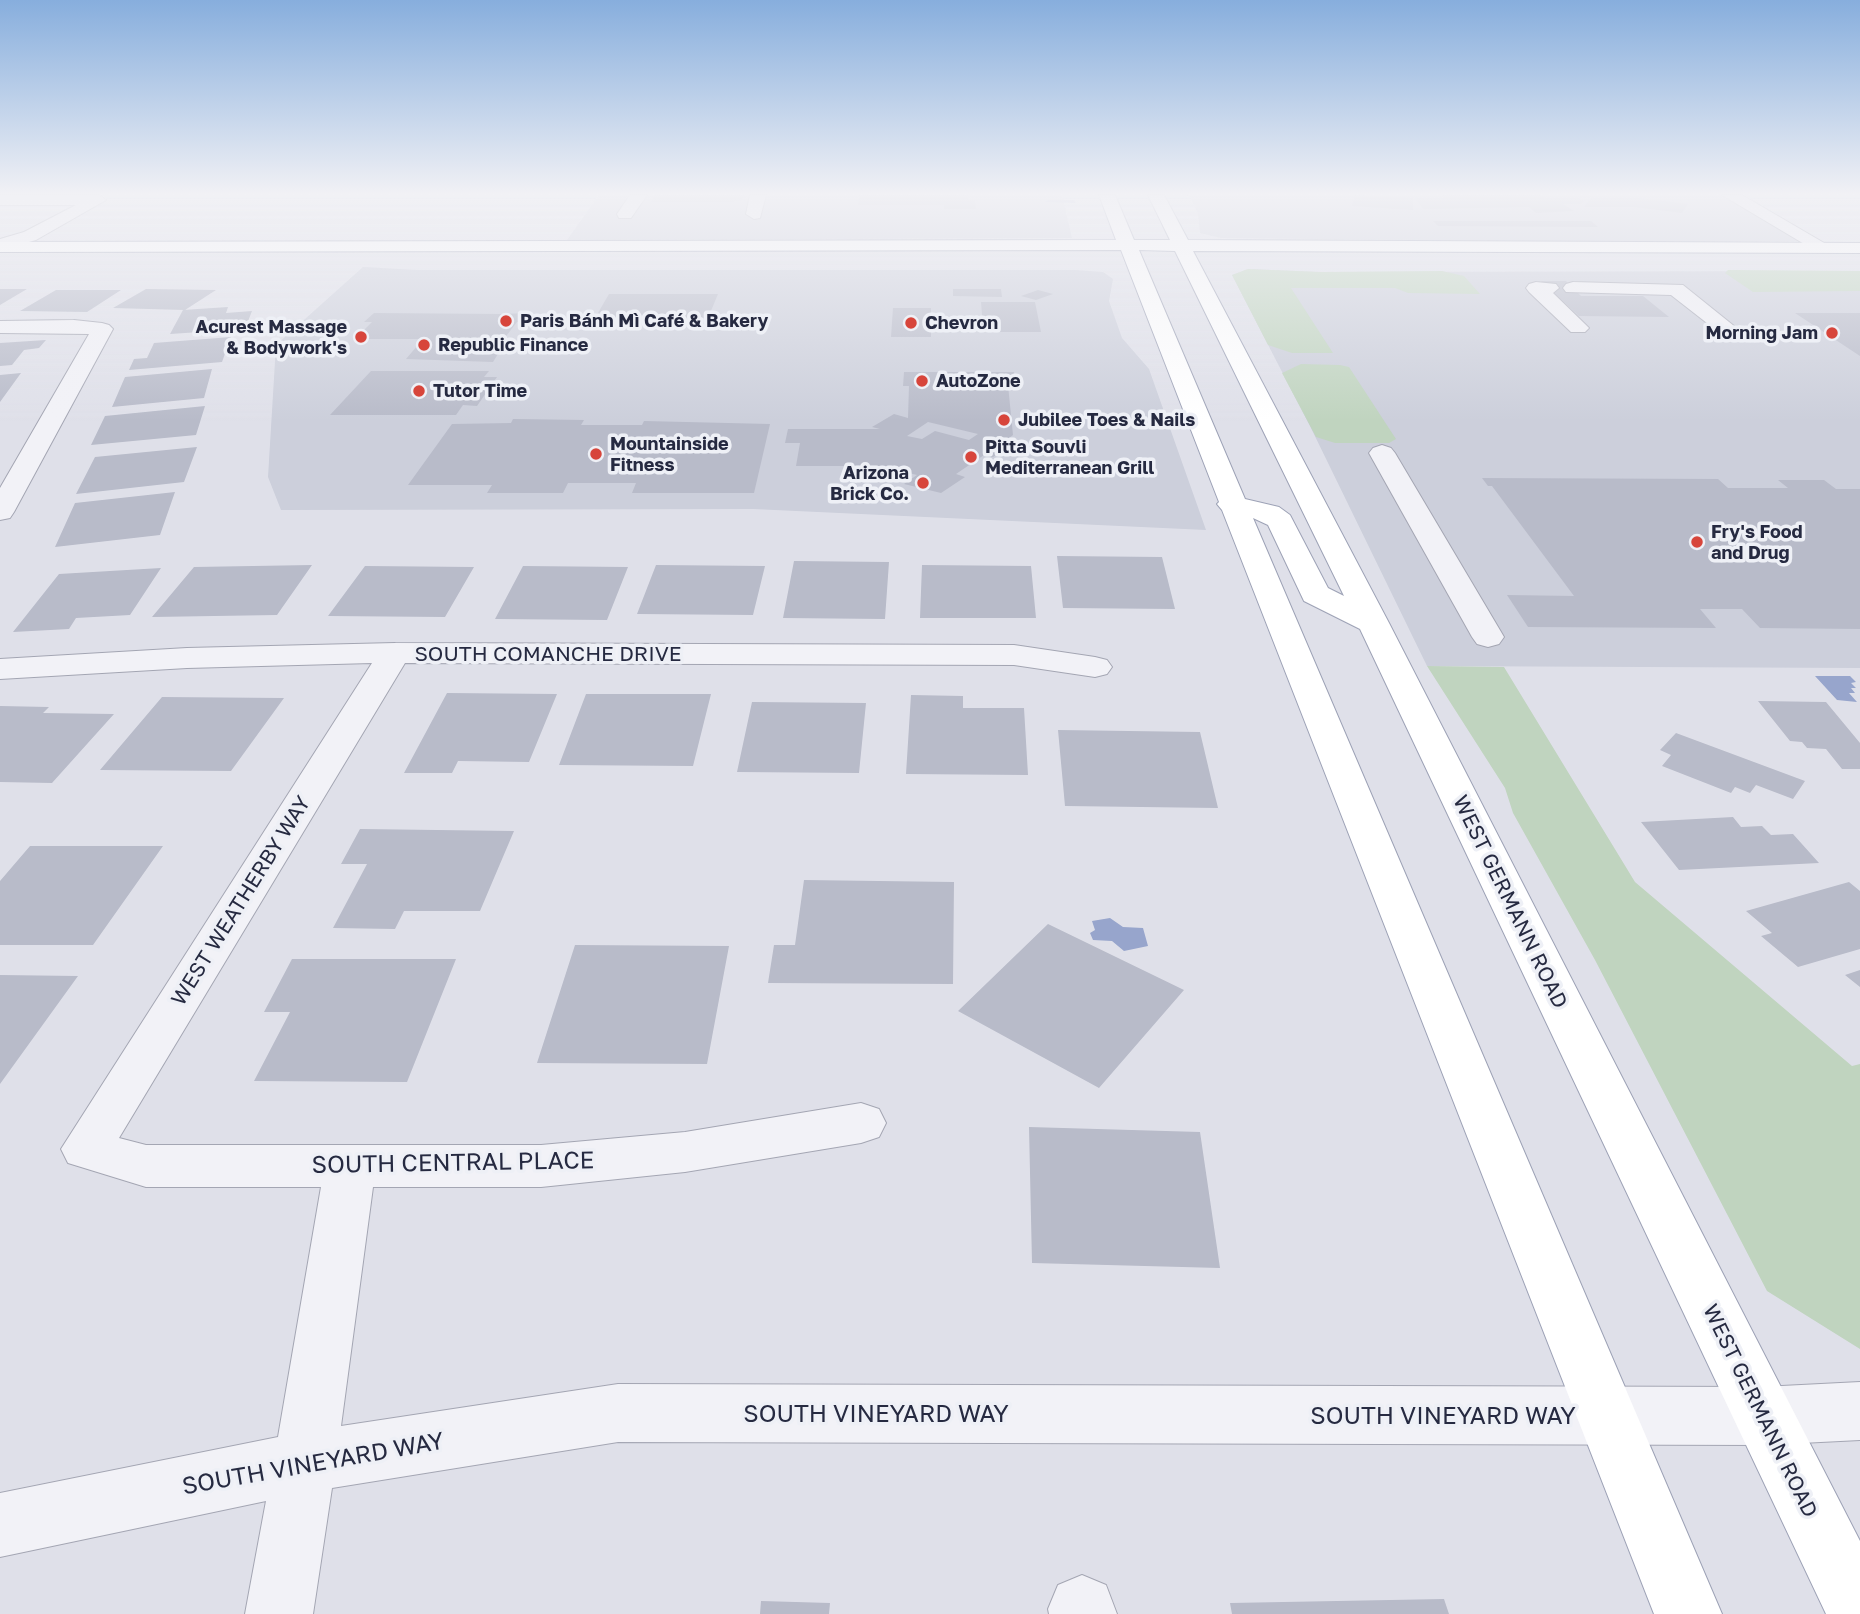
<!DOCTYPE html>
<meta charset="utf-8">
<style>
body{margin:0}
canvas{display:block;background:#dfe0e9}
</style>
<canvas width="1860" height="1614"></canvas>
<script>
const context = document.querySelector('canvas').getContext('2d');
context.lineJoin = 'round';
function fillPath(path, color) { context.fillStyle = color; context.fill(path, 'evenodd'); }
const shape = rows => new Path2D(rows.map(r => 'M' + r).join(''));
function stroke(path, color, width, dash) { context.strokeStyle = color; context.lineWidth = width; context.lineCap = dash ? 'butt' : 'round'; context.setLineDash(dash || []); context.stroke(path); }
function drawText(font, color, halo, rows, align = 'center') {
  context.font = font + ' "Golos Text",sans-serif'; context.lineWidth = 7; context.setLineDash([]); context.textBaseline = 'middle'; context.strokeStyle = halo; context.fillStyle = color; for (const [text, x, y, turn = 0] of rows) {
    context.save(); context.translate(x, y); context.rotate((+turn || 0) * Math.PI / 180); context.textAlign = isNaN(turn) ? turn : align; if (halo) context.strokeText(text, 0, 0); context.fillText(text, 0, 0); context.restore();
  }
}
fillPath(shape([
 [599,195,1062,195,1072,238,567,240],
 [1186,195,1720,195,1801,241,1626,242,1221,238,1200,233,1198,213,1191,198],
 [363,267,417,270,1075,270,1103,272,1113,279,1109,301,1122,338,1149,369,1206,530,753,509,281,510,268,477,276,345],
 [1248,269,1320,272,1860,271,1860,668,1427,666,1310,426,1232,275]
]), '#cccfdb');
fillPath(shape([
 [1248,269,1320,272,1442,271,1464,276,1480,294,1408,293,1395,288,1291,288,1333,353,1292,353,1268,345,1232,275],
 [1728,270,1860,271,1860,291,1753,292,1725,273],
 [1301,364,1340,365,1349,367,1396,439,1389,443,1335,443,1316,437,1282,373],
 [1427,666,1504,667,1635,882,1852,1066,1860,1064,1860,1349,1767,1291,1595,960,1513,813,1505,788]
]), '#c0d4bf');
fillPath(shape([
 [1815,676,1850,676,1856,682,1851,683,1856,688,1851,688,1855,693,1849,693,1857,702,1837,700],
 [1110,918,1123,927,1143,928,1148,946,1124,951,1112,941,1093,940,1090,933,1095,930,1092,921]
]), '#97a5cc');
fillPath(shape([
 [1074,200,1076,203,1045,202,1048,200,1074,200]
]), '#97a5cc');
fillPath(shape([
 [655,195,744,195,742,200,732,202,651,202],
 [859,195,968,195,968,200,975,200,976,209,944,209,944,205,858,205],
 [1355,195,1413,198,1413,210,1352,206],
 [1441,195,1540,195,1544,198,1579,198,1584,201,1581,204,1563,204,1574,211,1536,213,1529,207,1423,209,1415,198,1444,198],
 [1591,198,1640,198,1688,204,1682,213,1634,207,1584,207],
 [1433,221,1591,221,1598,227,1438,226],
 [1541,281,1566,281,1581,296,1643,296,1669,317,1579,316],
 [0,289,27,289,0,305],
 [146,289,216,290,185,310,113,308],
 [953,289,1001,289,1002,297,953,296],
 [56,290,121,290,87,312,20,311],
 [1038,290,1053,294,1036,300,1021,296],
 [609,294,718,294,708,318,670,318,668,320,595,318],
 [981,302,1035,302,1041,332,992,332,991,327,983,327],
 [228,307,226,313,252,311,245,329,170,334,183,310],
 [893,308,931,308,931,337,891,337],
 [374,313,501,314,529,313,523,322,517,322,500,344,504,344,493,362,406,359,423,339,355,339,372,322,364,322],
 [1795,313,1860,313,1860,356],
 [231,337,222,362,129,370,134,359,147,358,154,343],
 [46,340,39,348,24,350,12,365,0,366,0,343],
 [212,369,204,398,112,407,125,377],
 [371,371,489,371,484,377,497,377,477,406,463,405,456,415,330,415],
 [904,372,1014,372,1016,385,1008,385,1013,435,1005,441,1014,443,993,457,984,455,956,474,965,477,941,493,904,484,917,475,880,466,796,466,800,443,785,443,788,429,880,429,872,427,894,414,908,418,909,386,903,386],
 [928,422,978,434,969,440,935,431,922,439,907,436],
 [21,373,0,402,0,375],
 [205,406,196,435,91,445,105,416],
 [513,419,584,420,581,425,642,425,644,421,770,424,754,493,632,493,636,483,568,483,563,493,487,493,492,485,408,485,452,424,511,423],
 [197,447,184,482,76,494,95,457],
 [1482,478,1718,479,1728,488,1788,488,1778,480,1824,480,1836,489,1860,489,1860,629,1760,628,1742,609,1700,609,1716,628,1528,627,1507,595,1574,596,1492,486,1488,486],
 [175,492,160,535,55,547,75,503],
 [1057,556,1162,557,1175,609,1063,608],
 [794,561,889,562,885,619,783,618],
 [312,565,277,615,152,617,194,567],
 [656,565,765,566,753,615,637,614],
 [922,565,1031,566,1036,618,920,618],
 [365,566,474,567,445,617,328,616],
 [523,566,628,567,607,620,495,619],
 [161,568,130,615,76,618,69,629,13,632,59,574],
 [447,693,557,694,529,762,458,761,452,773,404,773],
 [586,694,711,694,693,766,559,765],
 [911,695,963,696,963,708,1024,708,1028,775,906,774],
 [162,697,284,698,231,771,100,770],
 [1758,701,1826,702,1860,743,1860,769,1842,769,1826,749,1807,748,1802,742,1790,741],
 [752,702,866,703,859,773,737,772],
 [0,706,49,707,43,713,114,714,52,783,0,782],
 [1058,730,1200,732,1218,808,1065,806],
 [1676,733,1805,781,1793,799,1756,785,1750,793,1735,787,1731,793,1662,766,1671,755,1660,750],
 [1733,817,1741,827,1762,826,1771,835,1793,834,1819,863,1679,870,1641,822],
 [360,829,514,831,480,911,404,911,395,929,333,928,367,864,341,864],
 [30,846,163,846,93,945,0,945,0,881],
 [804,880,954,882,953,984,768,983,774,945,795,945],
 [1849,882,1860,891,1860,949,1798,967,1761,936,1772,933,1746,911],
 [1048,924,1184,990,1099,1088,958,1011],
 [575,945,729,946,707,1064,537,1063],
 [292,959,456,959,407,1082,254,1081,290,1012,264,1012],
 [1860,970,1860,987,1845,975],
 [0,975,78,976,0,1084],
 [1029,1127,1200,1132,1220,1268,1032,1263],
 [1444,1599,1449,1614,1232,1614,1230,1603],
 [761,1601,830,1603,829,1614,760,1614]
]), '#b8bbc9');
const minor = shape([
 [0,195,99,195,106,200,36,240,0,250,0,239,24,232,76,205,0,205,0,195],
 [630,195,647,195,631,218,619,218,617,214,630,195],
 [750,195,766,195,760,218,754,219,746,214,750,195],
 [1722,195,1742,195,1831,247,1828,251,1816,251,1722,195],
 [1536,282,1556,284,1559,288,1553,293,1585,324,1589,328,1585,332,1571,332,1529,292,1526,288,1529,284,1536,282],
 [1573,282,1683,285,1739,330,1735,334,1728,336,1721,334,1671,295,1566,292,1563,288,1566,284,1573,282],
 [74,320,102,323,109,325,113,329,14,512,10,518,0,520,0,488,89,334,0,333,0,321,74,320],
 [1382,445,1391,448,1395,453,1504,637,1499,644,1488,647,1477,644,1472,637,1369,453,1373,448,1382,445],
 [395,643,1014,645,1095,657,1107,660,1112,667,1107,674,1095,677,1014,665,405,663,119,1138,146,1145,541,1145,685,1132,861,1103,879,1109,886,1123,879,1137,861,1143,685,1172,541,1187,373,1187,341,1426,618,1384,1762,1387,1860,1382,1860,1440,1762,1445,618,1442,332,1488,313,1614,245,1614,266,1501,0,1557,0,1493,278,1437,321,1187,146,1187,68,1163,61,1149,372,663,187,668,0,679,0,659,187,648,395,643],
 [1082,1575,1106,1585,1117,1614,1049,1614,1048,1609,1058,1585,1082,1575]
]);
const major = shape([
 [1099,195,1115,195,1134,240,1170,240,1148,195,1164,195,1188,240,1860,243,1860,253,1193,251,1389,623,1860,1541,1860,1614,1826,1614,1360,629,1304,601,1268,525,1253,518,1722,1614,1654,1614,1222,510,1217,504,1219,502,1121,250,0,252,0,242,1116,240,1099,195],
 [1139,250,1175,251,1344,596,1328,588,1290,515,1279,507,1245,499,1139,250]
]);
stroke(minor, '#a4a6b3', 2);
stroke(major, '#9da2b6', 2);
fillPath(minor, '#f2f2f7');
fillPath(major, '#fff');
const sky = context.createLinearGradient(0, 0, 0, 421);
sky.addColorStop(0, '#87aedd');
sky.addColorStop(0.46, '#f1f1f5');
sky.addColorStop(1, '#f1f1f500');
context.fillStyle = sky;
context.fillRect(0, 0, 1860, 421);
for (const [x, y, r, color] of [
 [506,321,7,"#d7453b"],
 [911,323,7,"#d7453b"],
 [1832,333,7,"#d7453b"],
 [361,337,7,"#d7453b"],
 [424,345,7,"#d7453b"],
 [922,381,7,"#d7453b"],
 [419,391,7,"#d7453b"],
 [1004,420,7,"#d7453b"],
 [596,454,7,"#d7453b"],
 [971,457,7,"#d7453b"],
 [923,483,7,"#d7453b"],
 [1697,542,7,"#d7453b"]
]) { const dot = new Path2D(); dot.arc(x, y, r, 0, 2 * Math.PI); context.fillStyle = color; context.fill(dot); stroke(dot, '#eef0f6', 2.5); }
drawText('bold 18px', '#262a41', '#eef0f6', [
 ["Paris Bánh Mì Café & Bakery",520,321],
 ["Chevron",925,323],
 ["Acurest Massage",347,327,"right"],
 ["& Bodywork's",347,348,"right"],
 ["Morning Jam",1818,333,"right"],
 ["Republic Finance",438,345],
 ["AutoZone",936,381],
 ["Tutor Time",433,391],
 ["Jubilee Toes & Nails",1018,420],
 ["Mountainside",610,444],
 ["Fitness",610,465],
 ["Pitta Souvli",985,447],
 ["Mediterranean Grill",985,468],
 ["Arizona",909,473,"right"],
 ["Brick Co.",909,494,"right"],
 ["Fry's Food",1711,532],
 ["and Drug",1711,553]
], 'left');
drawText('21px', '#262a41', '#eef0f6', [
 ["SOUTH COMANCHE DRIVE",548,654],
 ["WEST WEATHERBY WAY",241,901,-58],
 ["WEST GERMANN ROAD",1510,902,64],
 ["WEST GERMANN ROAD",1760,1411,64]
]);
drawText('24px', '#262a41', '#eef0f6', [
 ["SOUTH CENTRAL PLACE",453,1163,-1],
 ["SOUTH VINEYARD WAY",876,1414],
 ["SOUTH VINEYARD WAY",1443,1416],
 ["SOUTH VINEYARD WAY",313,1464,-10]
]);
</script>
